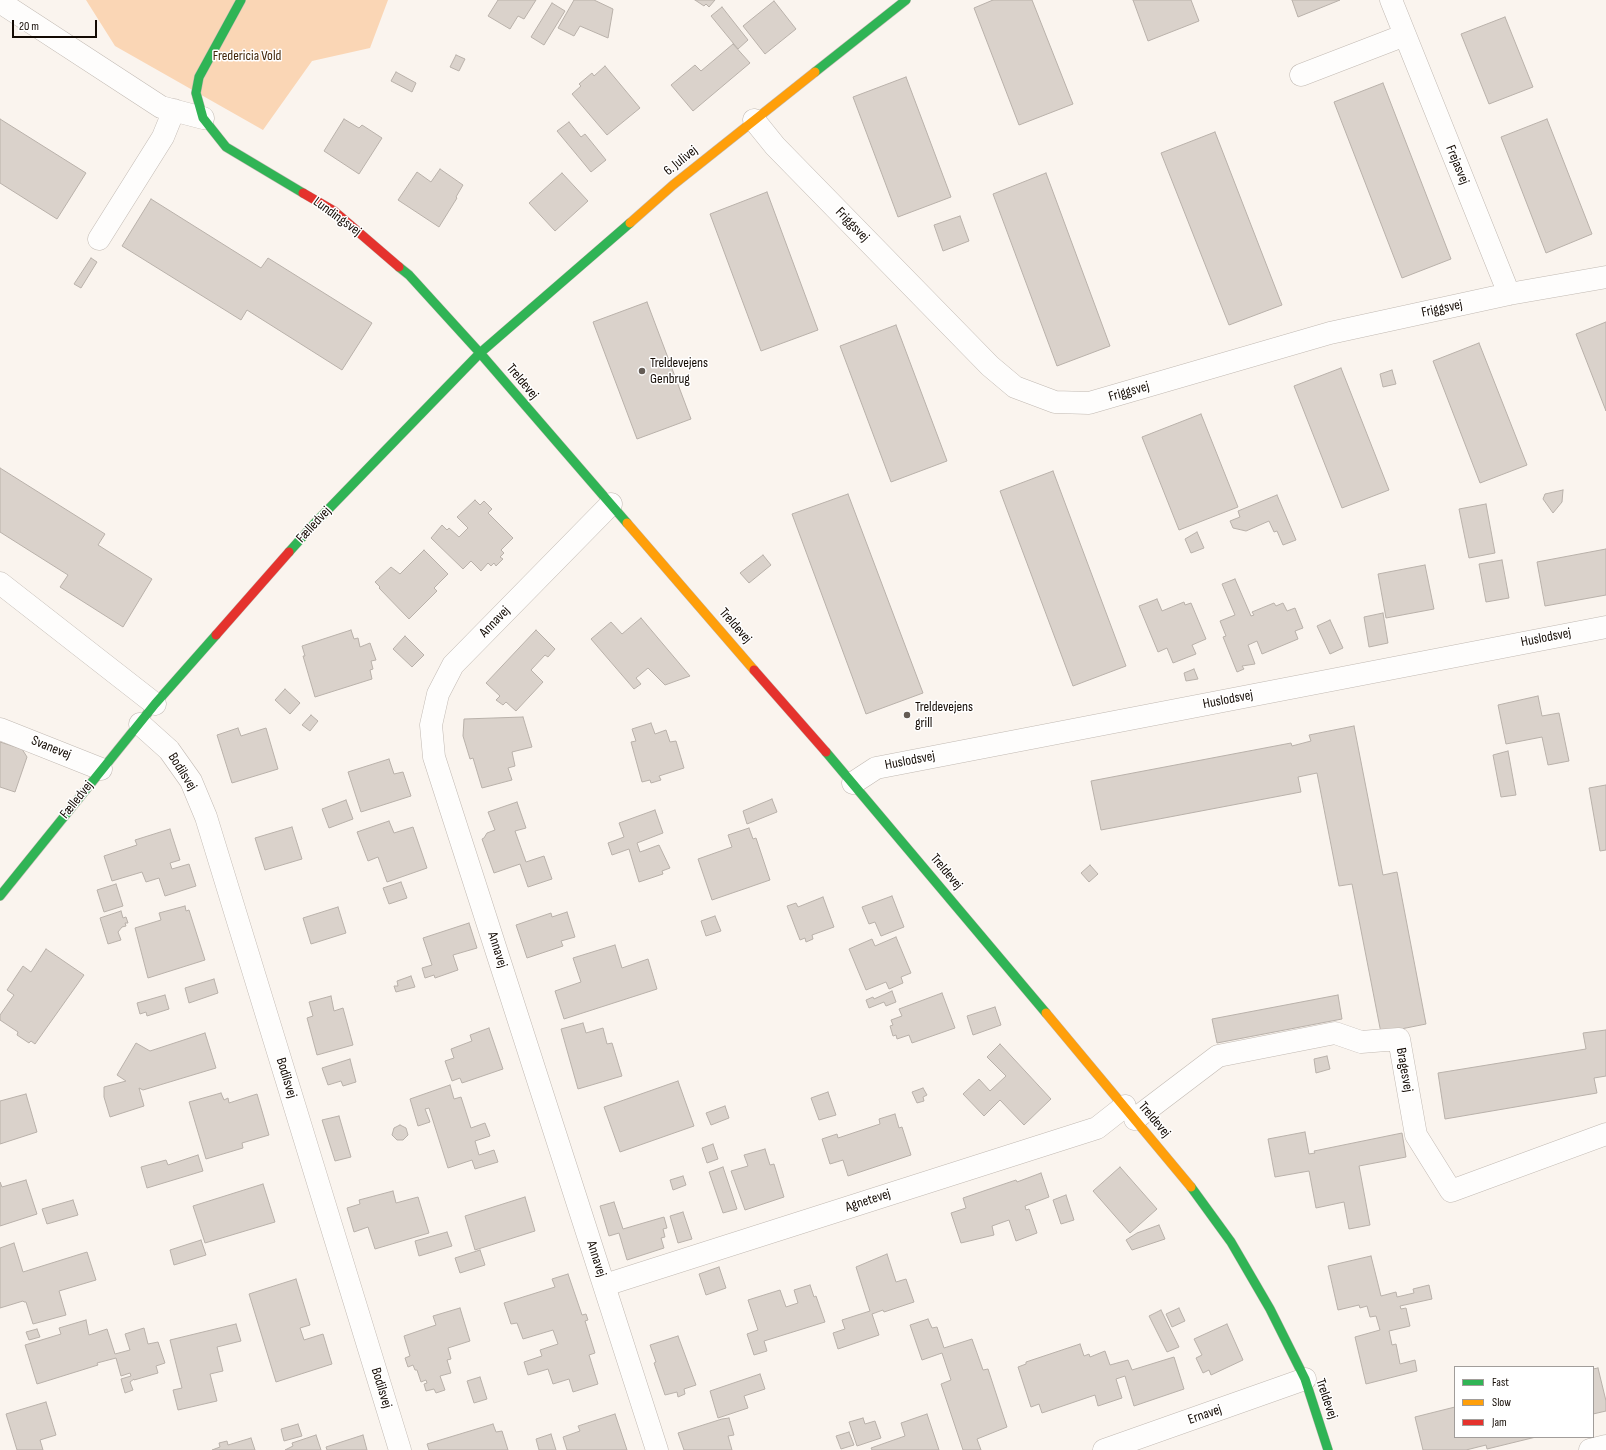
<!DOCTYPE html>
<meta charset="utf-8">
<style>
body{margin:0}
#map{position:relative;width:1606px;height:1450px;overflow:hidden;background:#faf4ee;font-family:"Sofia Sans Condensed",sans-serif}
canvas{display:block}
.legend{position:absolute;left:1454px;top:1366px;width:140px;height:72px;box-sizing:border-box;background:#fff;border:1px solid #a19d9a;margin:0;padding:5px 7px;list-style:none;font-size:12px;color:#130a03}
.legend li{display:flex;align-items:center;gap:8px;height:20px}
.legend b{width:20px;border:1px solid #a19d9a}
.scale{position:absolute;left:12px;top:20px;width:85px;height:18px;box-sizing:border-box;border:2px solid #130a03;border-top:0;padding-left:5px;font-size:12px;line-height:14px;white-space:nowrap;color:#130a03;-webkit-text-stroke:3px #fff;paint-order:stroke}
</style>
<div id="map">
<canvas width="1606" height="1450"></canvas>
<ul class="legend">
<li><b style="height:5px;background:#30b455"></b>Fast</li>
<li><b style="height:5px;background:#ff9f0a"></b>Slow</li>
<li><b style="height:5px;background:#e5322d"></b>Jam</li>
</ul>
<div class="scale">20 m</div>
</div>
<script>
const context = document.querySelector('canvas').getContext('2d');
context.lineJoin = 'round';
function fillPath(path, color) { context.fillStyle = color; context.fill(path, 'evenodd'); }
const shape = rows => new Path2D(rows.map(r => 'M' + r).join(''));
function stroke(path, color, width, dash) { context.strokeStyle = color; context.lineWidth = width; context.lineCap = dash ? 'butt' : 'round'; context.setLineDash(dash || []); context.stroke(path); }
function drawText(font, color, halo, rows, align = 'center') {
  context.font = font + ' "Sofia Sans Condensed",sans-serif'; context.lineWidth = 3; context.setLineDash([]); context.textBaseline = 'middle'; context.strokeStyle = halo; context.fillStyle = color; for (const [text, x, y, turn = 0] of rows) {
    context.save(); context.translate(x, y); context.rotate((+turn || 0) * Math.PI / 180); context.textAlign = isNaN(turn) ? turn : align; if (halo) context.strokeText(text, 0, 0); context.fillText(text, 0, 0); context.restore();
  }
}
fillPath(shape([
 [86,0,388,0,370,48,312,61,263,130,115,46]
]), '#fad6b5');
const building = shape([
 [498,0,536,0,524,19,518,16,510,29,488,16,498,0],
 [574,0,594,0,613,9,608,38,580,26,574,36,558,28,574,0],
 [695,0,715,0,709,7,706,4,704,6,695,0],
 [993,0,1032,0,1073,104,1019,125,974,8,993,0],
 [1133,0,1191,0,1199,21,1148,41,1133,0],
 [1292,0,1340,0,1298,17,1292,0],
 [774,1,796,29,765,54,743,26,774,1],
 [552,3,565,11,544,45,531,37,552,3],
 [722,7,748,40,738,49,711,16,722,7],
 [1505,17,1533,87,1489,104,1461,34,1505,17],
 [733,44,750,63,693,111,671,85,695,65,701,71,733,44],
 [456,55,465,59,459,71,450,67,456,55],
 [605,66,640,108,607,135,572,94,581,86,579,84,592,73,594,76,605,66],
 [396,72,416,83,412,92,391,81,396,72],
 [906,77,951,197,898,217,853,97,906,77],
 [1383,83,1451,259,1402,278,1334,102,1383,83],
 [0,119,86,173,57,219,0,183,0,119],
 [344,119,359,128,362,125,382,138,359,174,324,151,344,119],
 [1547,119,1592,234,1546,253,1501,137,1547,119],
 [569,122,581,137,585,134,606,160,591,172,557,131,569,122],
 [1215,132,1282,305,1229,325,1161,153,1215,132],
 [440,169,463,185,456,197,457,198,439,227,398,200,417,172,431,182,440,169],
 [562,173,588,201,555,231,529,203,562,173],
 [1046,173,1110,346,1057,366,993,194,1046,173],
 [767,192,818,330,761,351,710,214,767,192],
 [151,199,261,268,268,258,372,323,342,370,247,310,241,320,122,246,151,199],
 [960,216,969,241,943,251,934,225,960,216],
 [91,258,97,262,81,288,74,284,91,258],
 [647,302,691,419,637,439,593,322,647,302],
 [1606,322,1606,411,1576,334,1606,322],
 [896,325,947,461,891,482,840,346,896,325],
 [1479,343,1527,465,1480,483,1433,361,1479,343],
 [1341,368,1389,490,1342,508,1294,386,1341,368],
 [1392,370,1396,384,1383,387,1380,374,1392,370],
 [1201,414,1238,507,1179,530,1142,437,1201,414],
 [0,468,105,534,98,545,152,579,123,627,60,587,68,575,0,532,0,468],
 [1053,471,1126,666,1073,686,1000,491,1053,471],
 [1563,490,1562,502,1553,513,1543,499,1545,494,1563,490],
 [848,494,923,693,866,714,792,514,848,494],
 [1277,495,1296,540,1283,545,1277,531,1274,532,1269,521,1246,531,1233,528,1230,521,1240,517,1238,511,1277,495],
 [475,500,480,505,484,501,492,509,488,513,513,538,501,550,504,553,500,557,503,559,496,566,494,563,491,566,488,563,481,571,471,561,463,569,431,538,442,525,447,530,449,528,459,537,468,528,457,517,475,500],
 [1486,504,1495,553,1469,558,1459,509,1486,504],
 [1197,532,1204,548,1191,553,1185,539,1197,532],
 [1606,549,1606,595,1545,606,1537,562,1606,549],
 [424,550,448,574,434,588,437,591,409,619,379,588,380,587,375,582,391,567,400,574,424,550],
 [763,555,771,565,749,583,740,573,763,555],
 [1502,560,1509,598,1486,602,1479,564,1502,560],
 [1425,565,1434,609,1386,618,1378,574,1425,565],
 [1235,579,1251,616,1254,615,1252,612,1274,603,1276,606,1283,603,1287,611,1295,608,1303,628,1295,631,1298,639,1262,654,1257,641,1248,645,1255,664,1242,666,1244,669,1237,672,1223,637,1226,636,1220,621,1235,615,1222,584,1235,579],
 [1157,599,1162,611,1184,602,1185,605,1191,603,1206,639,1192,645,1196,654,1173,663,1167,648,1158,652,1139,606,1157,599],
 [1383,613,1388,643,1369,647,1364,617,1383,613],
 [641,618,690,676,665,685,648,668,636,678,641,684,634,689,591,639,611,622,622,634,641,618],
 [1330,620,1343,648,1330,654,1317,626,1330,620],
 [351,630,354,639,358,638,360,647,370,643,376,660,371,661,373,669,370,670,372,679,315,697,303,656,305,656,302,646,351,630],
 [536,630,555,649,548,657,545,655,531,670,543,682,516,711,506,702,503,705,496,700,500,696,486,683,536,630],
 [405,636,424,655,412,667,393,649,405,636],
 [1194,669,1198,679,1186,681,1184,673,1194,669],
 [285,689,300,703,290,714,275,700,285,689],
 [1538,696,1542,716,1559,713,1569,761,1548,765,1542,737,1506,744,1498,705,1538,696],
 [311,715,318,721,310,731,302,725,311,715],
 [523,717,532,747,512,752,515,766,508,768,512,780,482,788,473,758,470,759,463,736,464,719,523,717],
 [651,723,655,734,666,730,670,742,676,741,684,768,659,776,661,780,651,783,650,780,642,782,631,742,636,741,632,729,651,723],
 [1354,726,1383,875,1397,872,1426,1024,1381,1033,1352,884,1339,886,1317,773,1298,777,1301,792,1101,830,1091,781,1291,743,1292,746,1311,741,1309,735,1354,726],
 [238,728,241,736,266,728,278,769,232,783,217,735,238,728],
 [0,742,22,749,27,757,15,792,0,787,0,742],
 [1508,751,1516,795,1501,797,1493,755,1508,751],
 [389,759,394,774,403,772,411,796,361,812,348,772,389,759],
 [1606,785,1606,850,1600,851,1589,788,1606,785],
 [772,799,777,812,747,824,743,811,772,799],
 [346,800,353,819,329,828,322,809,346,800],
 [517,802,526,828,515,831,526,862,544,856,552,879,528,887,520,864,494,873,482,839,484,838,487,833,495,830,488,812,517,802],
 [655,810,663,833,637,843,640,852,659,845,670,868,662,871,663,874,639,882,629,849,612,855,608,843,624,837,619,823,655,810],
 [389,821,394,833,413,827,427,868,387,882,378,857,368,861,357,832,389,821],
 [292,827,302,859,265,870,255,838,292,827],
 [749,828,753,839,756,838,770,880,712,900,698,859,732,847,728,835,749,828],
 [170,829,180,860,170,863,172,869,189,864,196,886,165,896,159,878,146,882,142,872,112,881,104,856,137,845,135,840,170,829],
 [1090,865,1098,874,1089,882,1081,873,1090,865],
 [401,882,407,898,389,904,383,888,401,882],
 [116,884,123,906,104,912,97,890,116,884],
 [892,896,904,927,881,936,875,922,869,924,862,907,892,896],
 [823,897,834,927,812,935,813,939,806,942,805,938,800,940,787,906,796,903,798,907,823,897],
 [185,906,186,911,189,910,205,960,148,978,135,928,161,920,159,913,185,906],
 [338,907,346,933,311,944,303,918,338,907],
 [121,911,123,918,126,917,128,923,125,923,126,926,122,927,118,932,121,940,108,944,100,918,121,911],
 [567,912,575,937,561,941,563,946,527,958,516,925,551,913,552,917,567,912],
 [715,916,721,931,706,936,701,921,715,916],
 [469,923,477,948,453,955,458,970,435,978,434,975,425,978,422,968,432,965,423,938,469,923],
 [896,937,911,973,901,977,903,983,889,989,886,982,866,990,849,949,872,939,875,946,896,937],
 [615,945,622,968,648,959,657,989,564,1019,555,991,581,982,573,958,615,945],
 [46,949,84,975,35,1044,31,1041,29,1043,17,1035,18,1032,0,1020,0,1015,14,995,7,990,23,966,31,972,46,949],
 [411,976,415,987,396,992,394,986,398,986,397,981,411,976],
 [214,979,218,993,189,1003,185,988,214,979],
 [892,991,896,1002,886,1006,884,1002,869,1008,866,1000,873,997,874,999,892,991],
 [942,993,955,1028,912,1043,909,1035,897,1039,896,1035,893,1036,890,1026,893,1025,891,1020,902,1016,899,1009,942,993],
 [165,995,169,1009,147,1016,146,1012,140,1014,137,1003,165,995],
 [1338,995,1342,1019,1217,1043,1212,1019,1338,995],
 [331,996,334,1011,343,1008,353,1045,317,1055,307,1018,313,1016,309,1002,331,996],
 [995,1007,1001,1025,973,1035,967,1016,995,1007],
 [583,1023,586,1033,603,1028,607,1044,612,1043,622,1076,578,1089,561,1029,583,1023],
 [489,1028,503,1069,462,1083,460,1078,452,1081,445,1061,454,1058,451,1049,472,1041,470,1035,489,1028],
 [1606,1030,1606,1076,1594,1078,1597,1093,1445,1119,1438,1073,1586,1049,1583,1033,1606,1030],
 [205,1033,216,1068,143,1090,139,1088,144,1106,110,1117,104,1097,104,1087,126,1081,117,1075,136,1043,150,1051,205,1033],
 [1000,1044,1051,1099,1024,1125,1000,1100,984,1116,963,1094,979,1079,990,1091,1006,1076,987,1057,1000,1044],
 [1327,1056,1330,1069,1316,1073,1314,1059,1327,1056],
 [350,1059,356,1082,343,1086,341,1081,328,1085,322,1068,350,1059],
 [678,1081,694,1126,620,1152,604,1107,678,1081],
 [450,1085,454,1099,461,1097,471,1128,485,1123,490,1136,475,1141,479,1155,494,1150,498,1162,475,1169,472,1160,448,1168,429,1108,425,1109,430,1122,418,1126,410,1099,450,1085],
 [923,1088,927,1095,923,1097,924,1101,917,1103,912,1092,923,1088],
 [828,1092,836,1115,819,1120,811,1098,828,1092],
 [221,1093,224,1100,228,1098,229,1103,257,1094,269,1135,242,1143,243,1148,206,1159,189,1102,221,1093],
 [26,1094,37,1132,0,1144,0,1101,26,1094],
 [725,1106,729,1118,711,1125,706,1113,725,1106],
 [895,1114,899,1128,902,1127,911,1155,848,1176,843,1160,830,1164,822,1139,837,1134,838,1138,880,1124,879,1119,895,1114],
 [339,1116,351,1157,335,1161,322,1120,339,1116],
 [400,1125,406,1128,408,1135,403,1140,397,1140,392,1135,394,1128,400,1125],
 [1305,1132,1309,1154,1315,1153,1314,1151,1402,1133,1406,1157,1359,1166,1370,1225,1349,1229,1344,1202,1316,1208,1309,1171,1275,1177,1268,1139,1305,1132],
 [713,1144,718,1159,707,1163,702,1148,713,1144],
 [765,1149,770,1165,774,1164,784,1197,745,1210,731,1171,748,1166,744,1155,765,1149],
 [198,1155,203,1171,147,1188,141,1167,166,1160,168,1165,198,1155],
 [723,1167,737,1209,723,1213,709,1172,723,1167],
 [1120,1167,1157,1209,1130,1233,1093,1191,1120,1167],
 [1041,1173,1049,1197,1025,1206,1026,1210,1029,1209,1037,1233,1016,1241,1009,1220,992,1226,994,1235,961,1243,951,1213,966,1208,963,1198,1016,1180,1017,1182,1041,1173],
 [683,1176,686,1185,673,1190,670,1180,683,1176],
 [26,1180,37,1214,0,1226,0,1182,2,1187,26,1180],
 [263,1184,275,1222,205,1243,193,1206,263,1184],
 [393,1191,396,1203,418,1197,429,1233,375,1249,368,1227,354,1232,347,1208,360,1204,359,1200,393,1191],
 [1066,1195,1074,1220,1061,1224,1053,1200,1066,1195],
 [525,1197,535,1231,475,1250,465,1216,525,1197],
 [73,1200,78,1215,47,1224,42,1209,73,1200],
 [614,1202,623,1229,664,1217,667,1228,663,1229,665,1237,661,1238,664,1248,627,1260,619,1233,609,1236,600,1206,614,1202],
 [683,1212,692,1239,678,1243,670,1216,683,1212],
 [1159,1225,1165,1239,1132,1250,1126,1240,1137,1233,1159,1225],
 [447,1232,452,1246,419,1256,415,1241,447,1232],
 [201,1240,206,1255,174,1265,170,1250,201,1240],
 [14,1243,23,1272,87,1252,96,1280,59,1291,66,1315,33,1324,26,1302,24,1302,23,1301,0,1308,0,1248,14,1243],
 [480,1250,485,1265,460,1273,455,1258,480,1250],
 [887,1254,896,1282,906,1279,914,1302,884,1312,883,1310,872,1314,879,1335,838,1349,833,1333,845,1329,842,1320,870,1311,856,1267,887,1254],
 [1371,1256,1381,1296,1396,1292,1397,1297,1414,1293,1413,1289,1429,1285,1432,1299,1400,1306,1401,1309,1406,1308,1410,1326,1389,1331,1392,1345,1396,1344,1400,1364,1415,1360,1417,1371,1366,1384,1355,1337,1380,1330,1376,1316,1370,1317,1367,1306,1360,1308,1359,1305,1338,1310,1328,1266,1371,1256],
 [719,1267,726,1288,706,1295,699,1274,719,1267],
 [568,1274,582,1315,586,1314,588,1320,585,1321,595,1353,589,1355,598,1384,573,1392,569,1379,553,1384,548,1369,528,1375,524,1362,542,1356,540,1350,558,1344,553,1330,523,1339,517,1323,511,1324,504,1303,555,1287,552,1279,568,1274],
 [296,1279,310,1325,300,1328,304,1340,323,1334,332,1364,276,1382,249,1294,296,1279],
 [810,1285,814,1297,816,1296,825,1322,764,1341,767,1351,754,1355,747,1334,758,1330,748,1300,780,1290,786,1307,798,1303,794,1290,810,1285],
 [460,1308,470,1341,448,1348,451,1359,447,1360,451,1373,440,1376,445,1390,436,1393,434,1389,426,1391,424,1384,427,1383,426,1380,421,1382,417,1370,415,1370,413,1365,408,1367,405,1358,410,1356,404,1336,436,1325,433,1316,460,1308],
 [1179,1308,1185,1321,1172,1327,1166,1314,1179,1308],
 [1161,1310,1179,1347,1167,1352,1149,1316,1161,1310],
 [928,1319,932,1328,937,1327,944,1348,972,1339,983,1370,988,1369,1007,1427,977,1439,981,1450,963,1450,941,1384,951,1380,942,1353,922,1360,910,1325,928,1319],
 [86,1320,89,1335,107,1329,115,1354,130,1350,125,1334,144,1328,148,1344,158,1342,165,1363,156,1366,158,1373,134,1380,134,1379,130,1382,133,1390,125,1393,121,1379,131,1376,130,1373,121,1376,116,1358,97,1363,98,1365,37,1384,25,1345,61,1334,59,1328,86,1320],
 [236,1324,241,1341,217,1347,223,1371,210,1374,217,1401,178,1410,173,1390,182,1388,170,1340,236,1324],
 [1227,1324,1243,1360,1211,1375,1209,1370,1203,1373,1196,1358,1202,1355,1194,1339,1227,1324],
 [37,1329,40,1337,29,1340,26,1332,37,1329],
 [678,1336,696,1385,684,1389,685,1394,678,1397,677,1392,665,1395,654,1363,656,1362,650,1345,678,1336],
 [1080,1344,1084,1356,1089,1354,1090,1357,1105,1351,1110,1365,1128,1360,1132,1370,1174,1357,1184,1389,1134,1406,1125,1376,1116,1379,1122,1398,1098,1406,1095,1395,1042,1413,1039,1404,1031,1407,1018,1367,1026,1364,1026,1362,1080,1344],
 [1598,1368,1606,1401,1606,1411,1593,1414,1593,1369,1598,1368],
 [760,1374,765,1389,744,1396,748,1408,718,1418,710,1391,760,1374],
 [480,1377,487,1399,474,1403,467,1381,480,1377],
 [46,1402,56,1435,40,1440,43,1450,17,1450,6,1414,46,1402],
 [1455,1407,1455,1437,1536,1437,1487,1449,1486,1445,1466,1450,1423,1450,1415,1417,1455,1407],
 [615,1414,627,1450,567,1450,563,1437,580,1431,578,1426,615,1414],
 [927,1414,939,1450,872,1450,871,1448,905,1436,901,1423,927,1414],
 [729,1418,734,1435,728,1436,732,1450,684,1450,678,1433,722,1419,729,1418],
 [863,1418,865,1424,875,1421,881,1438,857,1446,849,1422,863,1418],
 [298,1424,302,1436,284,1441,281,1429,298,1424],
 [493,1424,496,1432,502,1431,508,1450,429,1450,427,1444,493,1424],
 [849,1432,854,1445,841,1449,836,1436,849,1432],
 [551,1434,556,1450,539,1450,536,1439,551,1434],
 [316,1435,321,1450,285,1450,293,1446,292,1443,316,1435],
 [363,1435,367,1450,327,1450,326,1447,363,1435],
 [251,1438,255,1450,212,1450,220,1447,219,1443,227,1441,228,1445,251,1438]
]);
fillPath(building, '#dad2cb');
stroke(building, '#b9b1aa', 1);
const street = shape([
 [1391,0,1509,294],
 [0,2,161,107,203,118],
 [1301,75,1405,35],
 [754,120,775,146,990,366,1015,387,1055,402,1089,403,1330,333,1509,294,1606,277],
 [99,239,163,137,174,110],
 [611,504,453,665,438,694,431,725,434,757,657,1450],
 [0,583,155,704],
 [140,724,169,750,191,781,206,817,400,1450],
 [0,729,101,769],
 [853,783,876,768,1606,627],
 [1135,1119,1218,1056,1335,1033,1361,1042,1399,1039,1416,1135,1451,1191,1606,1134],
 [605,1285,1097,1128,1125,1106],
 [1104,1450,1305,1379],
 [1590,1450,1606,1446]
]);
const fast = shape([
 [241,0,199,77,196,93,203,118,226,147,303,193],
 [815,72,906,0],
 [399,267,409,275,480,353,627,523],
 [289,552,314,524,480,353,630,223],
 [826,752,1046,1013],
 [0,896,155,704,216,635],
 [1191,1187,1231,1242,1270,1309,1305,1379,1328,1450]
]);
const slow = shape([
 [630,223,673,185,815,72],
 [627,523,754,670],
 [1046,1013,1191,1187]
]);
const jam = shape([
 [303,193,334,211,399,267],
 [216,635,289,552],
 [754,670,826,752]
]);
stroke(street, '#c1b9b2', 23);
stroke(fast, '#c1b9b2', 10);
stroke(slow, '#c1b9b2', 10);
stroke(jam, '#c1b9b2', 10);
stroke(street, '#fefdfc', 22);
stroke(fast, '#30b455', 9);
stroke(slow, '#ff9f0a', 9);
stroke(jam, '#e5322d', 9);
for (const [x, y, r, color] of [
 [642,371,4,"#645c55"],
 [907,715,4,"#645c55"]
]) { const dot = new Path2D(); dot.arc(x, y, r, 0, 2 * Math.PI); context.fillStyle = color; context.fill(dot); stroke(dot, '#fff', 1.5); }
drawText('14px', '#422609', '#fff', [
 ["Fredericia Vold",247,56]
]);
drawText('14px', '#130a03', '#fff', [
 ["6. Julivej",681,161,-39],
 ["Frejasvej",1457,165,68],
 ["Lundingsvej",337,217,36],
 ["Friggsvej",852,225,46],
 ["Friggsvej",1442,309,-12],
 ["Treldevej",522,382,50],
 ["Friggsvej",1129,392,-16],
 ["Fælledvej",314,525,-47],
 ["Annavej",495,622,-46],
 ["Treldevej",735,626,49],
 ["Huslodsvej",1546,638,-11],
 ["Huslodsvej",1228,700,-11],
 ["Svanevej",51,748,22],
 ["Huslodsvej",910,761,-11],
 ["Bodilsvej",182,772,58],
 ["Fælledvej",77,800,-51],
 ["Treldevej",946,872,50],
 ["Annavej",497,950,72],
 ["Bragesvej",1404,1070,80],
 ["Bodilsvej",286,1078,73],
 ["Treldevej",1154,1120,50],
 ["Agnetevej",868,1201,-18],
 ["Annavej",596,1259,72],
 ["Bodilsvej",381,1388,73],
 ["Treldevej",1326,1399,71],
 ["Ernavej",1205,1415,-19]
]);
drawText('14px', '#130a03', '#fff', [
 ["Treldevejens",650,363],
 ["Genbrug",650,379],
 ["Treldevejens",915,707],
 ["grill",915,723]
], 'left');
</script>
